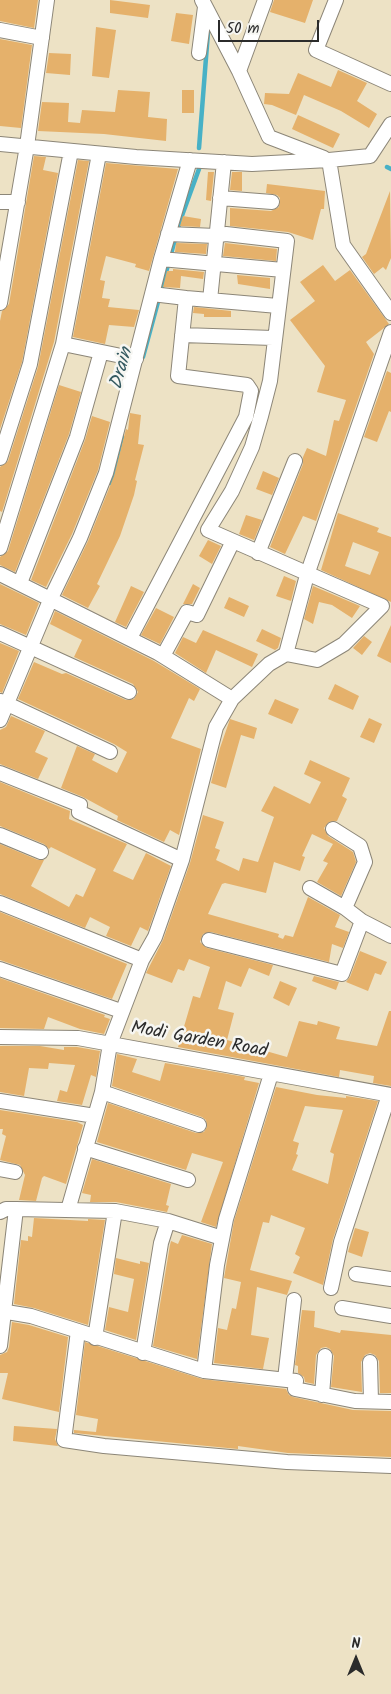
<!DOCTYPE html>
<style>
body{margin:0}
#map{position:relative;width:391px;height:1694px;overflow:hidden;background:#ede2c5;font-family:Kalam,sans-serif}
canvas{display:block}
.north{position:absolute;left:331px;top:1634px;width:50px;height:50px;-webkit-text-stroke:4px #f6f6f2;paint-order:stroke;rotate:0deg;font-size:14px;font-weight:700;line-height:20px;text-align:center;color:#2b2b2b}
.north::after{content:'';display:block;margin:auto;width:18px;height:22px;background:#2b2b2b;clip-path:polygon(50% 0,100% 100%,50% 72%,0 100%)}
.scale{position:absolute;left:218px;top:20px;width:101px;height:22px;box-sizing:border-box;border:2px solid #2b2b2b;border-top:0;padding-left:6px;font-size:15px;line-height:18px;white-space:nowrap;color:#2b2b2b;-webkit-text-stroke:4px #f6f6f2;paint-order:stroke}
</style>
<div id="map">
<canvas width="391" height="1694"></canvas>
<div class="north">N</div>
<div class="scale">50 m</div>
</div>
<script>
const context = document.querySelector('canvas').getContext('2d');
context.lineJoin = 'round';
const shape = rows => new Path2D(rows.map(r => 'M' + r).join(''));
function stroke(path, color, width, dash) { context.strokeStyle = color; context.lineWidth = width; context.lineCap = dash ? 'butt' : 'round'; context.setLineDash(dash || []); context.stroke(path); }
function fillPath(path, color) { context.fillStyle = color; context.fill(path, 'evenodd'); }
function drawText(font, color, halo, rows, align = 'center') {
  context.font = font + ' Kalam,sans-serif'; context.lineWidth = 5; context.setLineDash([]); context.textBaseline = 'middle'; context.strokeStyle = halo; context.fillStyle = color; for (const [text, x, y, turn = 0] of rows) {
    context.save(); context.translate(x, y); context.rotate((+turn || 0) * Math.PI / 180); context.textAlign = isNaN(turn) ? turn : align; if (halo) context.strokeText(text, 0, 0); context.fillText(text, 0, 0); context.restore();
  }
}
stroke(shape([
 [199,148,208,32],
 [387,167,391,169],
 [143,357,180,221,199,169],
 [111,483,122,437]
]), '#48b1c6', 4.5);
fillPath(shape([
 [0,0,38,0,34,28,0,21],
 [110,0,150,5,148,18,110,13],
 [274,0,313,0,305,23,270,12],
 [176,13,193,15,189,44,171,41],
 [96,27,116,30,109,78,92,76],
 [0,39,32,45,21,128,0,126],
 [49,53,71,54,70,75,46,73],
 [338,70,367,83,357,101,377,114,369,128,341,111,304,95,296,115,272,105,264,104,265,93,289,94,298,73,331,87],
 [118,90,150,92,148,117,167,119,166,141,104,134,38,131,42,102,69,103,68,122,80,123,82,110,115,112],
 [182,90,194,90,194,113,182,113],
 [298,115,340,134,333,148,292,129],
 [34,156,46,157,43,170,58,173,22,362,0,429,0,321,2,311,9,304],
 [78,160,89,161,54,342,2,512,0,511,0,467,8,461,38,367],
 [106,163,178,169,149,271,135,267,136,264,106,256,100,280,105,281,102,298,110,299,108,307,139,310,134,327,109,325,105,344,73,337],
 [208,172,214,172,211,201,206,200],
 [232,172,242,172,242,191,230,190],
 [267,184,325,191,324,209,321,209,313,240,288,232,230,226,230,208,271,211,279,207,280,198,277,195,266,193],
 [390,191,391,258,386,270,383,267,374,274,362,257,366,254],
 [183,216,201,219,200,227,180,226],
 [176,243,207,244,206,254,175,252],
 [225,243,277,249,276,261,223,256],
 [323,265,335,281,350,270,389,324,366,342,374,354,316,521,303,516,285,554,270,547,303,464,303,457,307,448,326,456,334,420,339,421,346,400,317,392,325,366,290,320,315,301,300,282],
 [173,269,204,272,203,279,181,276,180,288,163,287,167,271,173,271],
 [237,275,270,278,270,289,238,284],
 [194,307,231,311,231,317,204,317,204,314,193,313],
 [387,371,391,373,391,412,389,411,377,442,364,437],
 [59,385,81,392,69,434,15,572,0,565,0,557,8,551],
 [130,413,141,415,138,444,144,445,135,480,137,481,134,495,120,536,97,584,100,586,88,608,62,595,88,541,114,476,126,429,128,430],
 [92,416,110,422,98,470,72,534,46,587,31,580,85,440],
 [263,471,279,478,272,495,256,489],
 [338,513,379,528,377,532,391,537,391,602,321,570],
 [353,542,379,552,370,575,345,566],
 [246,515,262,520,254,540,239,534],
 [208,540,221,546,212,564,199,556],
 [284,576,296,581,291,601,276,596],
 [0,584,39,603,26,635,0,624],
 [193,584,200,588,192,604,183,604],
 [131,586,144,592,126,627,115,622],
 [313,586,360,606,352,618,332,605,319,602,313,624,304,619],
 [229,597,249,606,244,617,224,608],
 [156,608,174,617,160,644,141,635],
 [55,611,154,661,200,689,194,701,189,698,171,738,201,749,179,835,170,830,164,842,117,820,118,816,83,797,61,788,77,746,95,754,92,760,117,773,127,752,114,744,18,699,34,662,62,674,66,673,126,700,134,699,138,692,133,684,74,657,82,640,50,624],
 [391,625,391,663,377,656],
 [262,629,281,638,278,648,275,650,256,641],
 [203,630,258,654,252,667,216,650,206,673,175,653,183,637,196,643],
 [364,636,372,642,362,655,353,648],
 [0,643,19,651,2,693,0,692],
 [335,684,359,696,353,710,328,699],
 [275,699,299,709,292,724,268,714],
 [11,716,45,731,35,752,48,758,38,779,0,764,0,730,6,727],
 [369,718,382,724,374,743,360,737],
 [230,719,257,728,254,739,241,735,226,788,211,783,220,748],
 [310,760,350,778,342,796,347,799,337,821,329,822,324,828,328,836,353,852,356,862,341,896,317,882,328,863,323,861,333,844,312,834,302,856,305,857,300,871,274,862,266,893,225,883,222,884,208,914,279,934,278,937,283,939,285,935,293,937,308,897,340,915,335,927,349,932,343,948,332,944,329,962,211,932,203,934,200,942,207,948,273,965,269,976,249,968,241,987,226,981,218,1009,234,1013,227,1040,287,1057,299,1021,317,1025,318,1021,340,1027,336,1039,377,1046,389,1011,391,1011,391,1086,373,1083,374,1076,340,1070,339,1077,178,1047,193,996,200,998,210,967,189,959,184,971,178,969,172,983,146,973,163,940,190,863,203,815,224,822,215,848,220,850,216,860,239,871,243,858,258,862,274,817,261,811,274,786,310,804,321,782,304,774],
 [0,782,70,811,69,819,127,844,113,871,133,880,146,853,171,866,148,931,140,927,131,946,106,936,110,927,90,917,85,928,0,894,0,844,38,860,44,860,31,886,69,907,76,894,83,897,96,869,51,847,49,849,44,844,0,826],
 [0,912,127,964,112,999,0,960],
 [360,951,387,962,381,975,375,973,368,991,346,982,350,977],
 [314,976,339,982,336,990,312,981],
 [0,978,105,1015,104,1017,110,1019,104,1034,80,1029,48,1017,44,1029,0,1028],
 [280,981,297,988,289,1006,273,998],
 [0,1046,40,1046,64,1050,64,1047,77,1047,100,1051,96,1077,91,1075,82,1105,57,1101,60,1090,67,1092,75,1065,49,1063,48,1069,29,1068,24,1096,0,1092],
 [117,1054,137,1059,132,1072,160,1081,165,1063,245,1077,244,1080,259,1083,216,1227,201,1222,223,1162,192,1153,186,1170,97,1142,108,1103,196,1133,204,1132,207,1127,206,1120,202,1117,112,1086],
 [276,1087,317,1095,346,1098,346,1096,378,1101,333,1239,323,1285,293,1273,300,1257,295,1254,305,1228,271,1215,269,1223,263,1222,250,1270,292,1281,287,1295,257,1287,251,1335,269,1338,263,1369,214,1363,218,1328,227,1330,232,1308,236,1309,241,1282,224,1278,234,1221],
 [305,1106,343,1110,330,1152,334,1154,328,1184,292,1170,298,1155,296,1154,299,1143,293,1141],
 [0,1110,77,1122,83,1125,66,1184,44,1176,42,1178,36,1201,19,1200,25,1175,20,1165,0,1160,6,1136,2,1134,3,1129,0,1129],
 [92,1159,171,1184,166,1205,169,1206,167,1212,116,1202,90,1202,91,1195,82,1193],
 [34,1218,88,1221,88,1219,105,1220,88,1325,34,1308,14,1304,21,1240,28,1241,28,1236,32,1237],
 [355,1228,369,1232,362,1257,348,1252],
 [182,1235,212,1244,197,1359,153,1346,170,1245,171,1241,178,1244],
 [116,1258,140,1264,140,1261,149,1263,136,1340,105,1330,109,1307,128,1312,134,1279,114,1274],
 [302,1310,315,1311,314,1327,340,1333,341,1330,391,1335,391,1393,380,1393,379,1361,375,1355,370,1353,365,1355,361,1362,362,1392,331,1387,334,1356,330,1349,326,1347,321,1348,316,1355,314,1384,305,1382,304,1377,298,1373,298,1366,295,1365],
 [12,1322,29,1325,68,1337,59,1412,2,1399,8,1373,0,1373,0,1355,7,1352,9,1347],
 [85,1342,202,1379,286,1389,289,1395,293,1397,353,1410,391,1411,391,1457,288,1453,238,1446,238,1449,74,1433,74,1430,96,1432,98,1419,76,1415],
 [14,1426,57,1429,55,1439,58,1446,13,1441]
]), '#e5b16b');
const minor = shape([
 [202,0,239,71,269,137,324,158],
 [336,0,316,50,391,84],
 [0,30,42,38],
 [199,53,205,7],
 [239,71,265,0],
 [0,144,136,157,252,164,329,160,370,156,391,124],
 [329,160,343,245,391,313],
 [220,198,272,202],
 [0,202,18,202],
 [161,259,283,270],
 [152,294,186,298],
 [210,300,224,162],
 [0,303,27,146,47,0],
 [182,335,273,338],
 [63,344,136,359],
 [0,458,30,364,71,151],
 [0,548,63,344,99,154],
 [258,553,295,461],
 [0,574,158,653,232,699],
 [20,583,77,437,101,352],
 [0,633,129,692],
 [130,638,246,417,251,391,247,385,178,376,186,298,278,306],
 [286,654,307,575,391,332],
 [163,656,187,612,197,615,233,541],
 [1,701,110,752],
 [0,720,51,598,80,538,106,473,161,259,190,160],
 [0,773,80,805,79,812,182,860],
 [0,835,41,852],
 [310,888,345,908,365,862,360,846,333,829],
 [0,903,142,960],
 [345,908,362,921,391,936],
 [209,940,342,974,362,921],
 [0,969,121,1011],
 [0,1037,78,1038,391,1095],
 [102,1092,199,1125],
 [0,1101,95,1116],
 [85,1148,188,1180],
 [0,1169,15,1172],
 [68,1210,102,1092,110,1044,142,960,155,937,182,860,216,727,232,699,269,664,286,654,317,660,344,644,382,606,208,530,232,491,252,447,261,416,270,381,287,241,226,234,216,236,168,234],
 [0,1212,6,1209,16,1209],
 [168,1221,222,1238],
 [356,1274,391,1279],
 [331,1288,341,1242,389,1095],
 [342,1308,391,1316],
 [0,1311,31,1316,204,1371,296,1381,295,1389,355,1401,391,1402],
 [78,1331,64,1440,104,1446,287,1462,391,1466],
 [95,1338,115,1211],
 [0,1346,16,1209,115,1211,168,1221,161,1243,143,1353],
 [370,1362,371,1401],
 [204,1371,217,1265,226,1219,271,1074],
 [285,1379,294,1300],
 [322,1395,325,1356]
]);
stroke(minor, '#8c8678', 16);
stroke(minor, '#fff', 14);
drawText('18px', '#2b2b2b', '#f6f6f2', [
 ["Modi Garden Road",199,1041,10]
]);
drawText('italic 19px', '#355a61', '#f6f6f2', [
 ["Drain",123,369,-75]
]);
</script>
